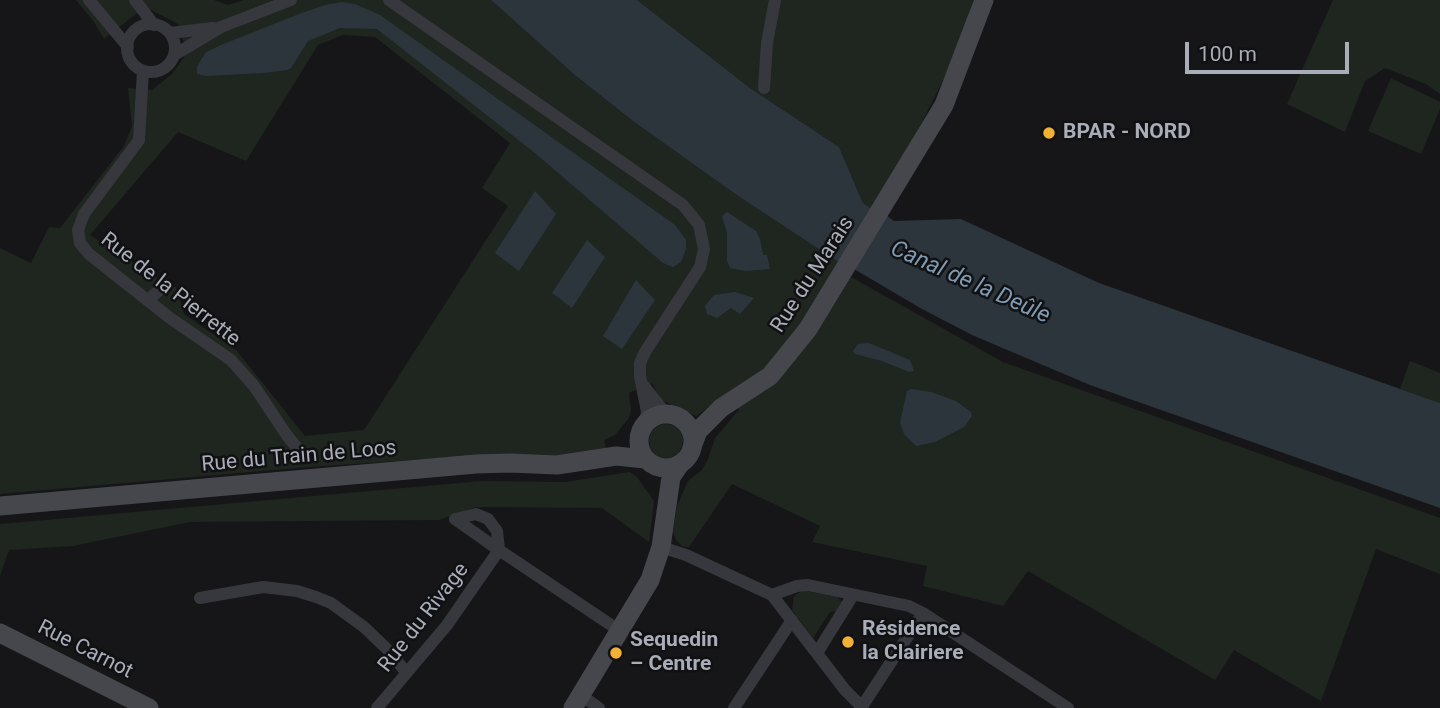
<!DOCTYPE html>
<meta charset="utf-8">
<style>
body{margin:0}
#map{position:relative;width:1440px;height:708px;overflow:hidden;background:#161618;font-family:Roboto,sans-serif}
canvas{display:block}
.scale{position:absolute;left:1185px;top:42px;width:164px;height:32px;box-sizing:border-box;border:4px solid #a8adb8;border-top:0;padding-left:9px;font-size:21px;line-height:24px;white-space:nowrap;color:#a8adb8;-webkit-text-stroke:5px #111113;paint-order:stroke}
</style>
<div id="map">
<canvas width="1440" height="708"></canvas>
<div class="scale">100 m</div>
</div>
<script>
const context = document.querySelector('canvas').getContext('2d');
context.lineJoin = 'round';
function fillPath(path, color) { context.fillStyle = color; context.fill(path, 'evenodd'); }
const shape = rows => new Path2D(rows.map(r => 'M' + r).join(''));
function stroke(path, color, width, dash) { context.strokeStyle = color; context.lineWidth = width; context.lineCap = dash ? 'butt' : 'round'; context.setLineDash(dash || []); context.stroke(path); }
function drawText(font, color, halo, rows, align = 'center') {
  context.font = font + ' Roboto,sans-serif'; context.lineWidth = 5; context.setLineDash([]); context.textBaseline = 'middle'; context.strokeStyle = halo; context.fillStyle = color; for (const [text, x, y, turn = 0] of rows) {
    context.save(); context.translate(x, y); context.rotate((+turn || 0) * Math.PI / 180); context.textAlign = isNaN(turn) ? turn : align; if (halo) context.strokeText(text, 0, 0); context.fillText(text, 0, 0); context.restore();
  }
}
fillPath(shape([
 [76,0,214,0,228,5,244,0,491,0,576,76,633,121,738,196,834,257,851,277,1003,362,1440,518,1440,574,1376,549,1321,701,1234,650,1215,680,1028,571,1003,606,923,586,927,566,812,542,820,526,732,484,689,547,682,546,676,540,673,532,677,506,684,490,688,481,702,470,708,459,715,438,739,410,723,396,696,416,661,400,652,383,629,393,631,410,629,418,615,435,604,440,606,449,571,457,501,454,296,468,0,494,0,248,31,263,49,227,60,228,124,146,132,126,128,88,152,90,172,74,187,53,178,24,145,7,104,39,94,22],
 [343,35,375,37,510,143,482,188,508,206,364,430,305,436,237,351,184,314,176,287,172,287,90,235,178,132,246,161,318,45],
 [637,0,973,0,956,54,920,126,872,209,863,203,839,147,750,88],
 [1333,0,1440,0,1440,94,1426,84,1385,68,1365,81,1345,132,1287,104],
 [1391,78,1440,102,1440,109,1421,154,1368,131],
 [1410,361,1440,373,1440,403,1400,389],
 '649 441a17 17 0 1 1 34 0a17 17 0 1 1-34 0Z',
 [630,472,637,477,654,501,649,542,602,508,476,507,439,520,190,522,73,546,9,550,0,576,0,524,482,481,565,482],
 [807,591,837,597,842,602,840,611,830,612,813,638,792,610,794,596,800,592]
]), '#1e261f');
fillPath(shape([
 [491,0,637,0,750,88,839,147,863,203,872,209,839,262,738,196,633,121,576,76],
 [342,2,355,4,380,15,675,225,686,240,686,249,681,262,673,267,663,263,535,153,377,29,340,28,308,41,291,68,287,70,264,73,206,76,197,74,197,67,202,58,206,52,221,45,299,14,325,5],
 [535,191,556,214,519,271,495,253],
 [727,212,756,231,760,239,763,255,767,255,770,269,745,271,730,268,727,261,727,233,722,216],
 [887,216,894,221,961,219,1099,283,1440,403,1440,508,1090,385,972,335,922,309,854,269],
 [587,240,605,257,572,308,552,293],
 [636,280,655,300,622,349,603,336],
 [735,292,754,298,740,314,731,308,717,318,707,314,705,306,714,295],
 [869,343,910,360,914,371,909,372,882,361,855,354,853,351,858,344],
 [911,389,931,392,956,401,971,412,972,416,964,427,935,442,916,446,904,434,900,423,907,391]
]), '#2c353c');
stroke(shape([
 [89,0,128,47],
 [135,0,154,25],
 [389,0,683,205,699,225,704,249,700,267,645,352,640,363,640,376,647,412,645,423],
 '127 48a24 24 0 1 1 48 0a24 24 0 1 1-48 0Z',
 [170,33,213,28],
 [174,55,221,27,291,0],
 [143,71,139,140,84,214,78,230,80,243,89,254,170,318,231,360,254,386,286,434,301,453],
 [764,88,767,43,775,0],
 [148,300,166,284],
 [644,386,662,409,674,416],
 [661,547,686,555,772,595,845,690,863,708],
 [499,550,497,531,488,519,476,514,455,519,499,550,620,631],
 [772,595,797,586,808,585,909,606,923,613,1068,708],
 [200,598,263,587,297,591,316,597,331,603,364,627,387,649,406,672],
 [817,653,853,595],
 [581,695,599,708],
 [377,708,447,625,499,550],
 [734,708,792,620],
 [861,708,923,613]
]), '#37383d', 12);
stroke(shape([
 '639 441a27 27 0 1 1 54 0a27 27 0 1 1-54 0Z',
 [693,444,698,431,721,408,770,376,808,329,944,105,984,0],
 [0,506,476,464,510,463,557,465,616,456,645,459],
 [0,633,149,708],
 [573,708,650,580,661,547,671,477,680,464]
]), '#45474d', 19);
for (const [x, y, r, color] of [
 [1049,133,7,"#f2b134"],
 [848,642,7,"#f2b134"],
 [616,653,7,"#f2b134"]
]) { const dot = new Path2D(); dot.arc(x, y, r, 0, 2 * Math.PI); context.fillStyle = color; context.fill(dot); stroke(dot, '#111113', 2.5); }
drawText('bold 21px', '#a8adb8', '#111113', [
 ["BPAR - NORD",1063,133],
 ["Résidence",862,630],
 ["la Clairiere",862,654],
 ["Sequedin",630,641],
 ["– Centre",630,665]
], 'left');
drawText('21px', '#a8adb8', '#111113', [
 ["Rue du Marais",813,275,-57],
 ["Rue de la Pierrette",170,290,38],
 ["Rue du Train de Loos",299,457,-5],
 ["Rue du Rivage",424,618,-52],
 ["Rue Carnot",85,650,27]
]);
drawText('italic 23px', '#7f9bb3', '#111113', [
 ["Canal de la Deûle",970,283,24]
]);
</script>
